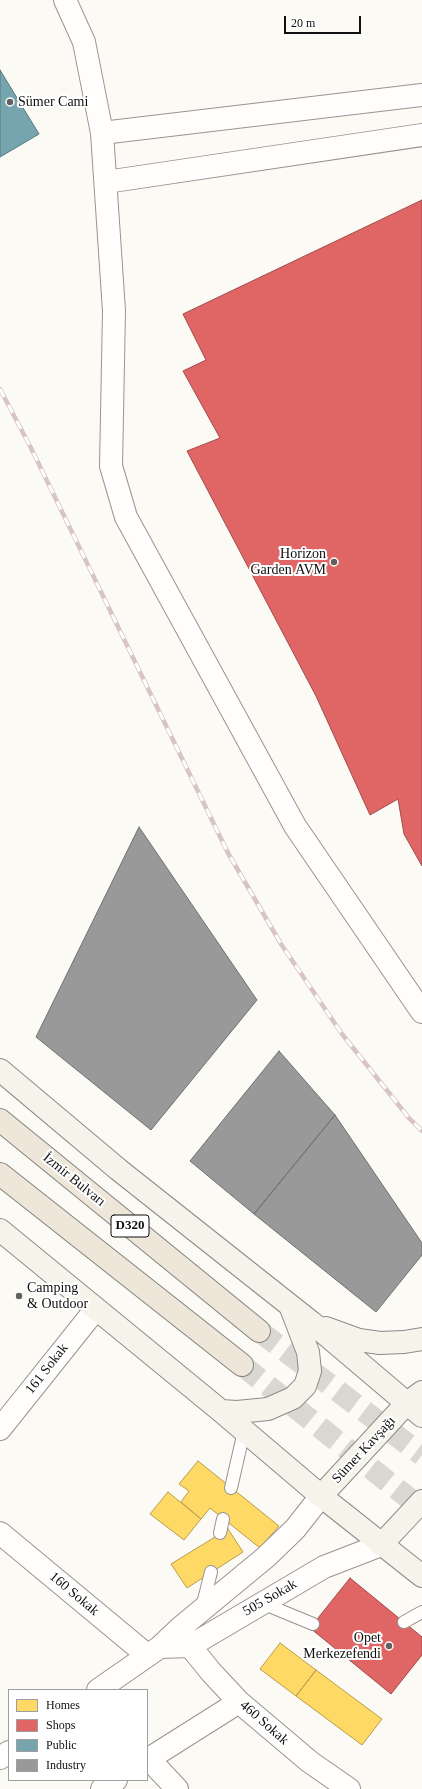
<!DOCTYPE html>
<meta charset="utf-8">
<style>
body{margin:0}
#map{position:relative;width:422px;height:1789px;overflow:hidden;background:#fcfaf4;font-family:Georgia,serif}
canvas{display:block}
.legend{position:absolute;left:8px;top:1689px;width:140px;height:92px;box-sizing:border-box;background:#fff;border:1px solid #9f9f9f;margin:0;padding:5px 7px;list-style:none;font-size:12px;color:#0f0f0f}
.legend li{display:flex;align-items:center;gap:8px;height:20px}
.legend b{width:20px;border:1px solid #9f9f9f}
.scale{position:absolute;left:284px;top:16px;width:77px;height:18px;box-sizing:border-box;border:2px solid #0f0f0f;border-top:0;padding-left:5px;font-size:12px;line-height:14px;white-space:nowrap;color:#0f0f0f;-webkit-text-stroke:3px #fff;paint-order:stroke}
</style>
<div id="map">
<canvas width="422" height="1789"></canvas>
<ul class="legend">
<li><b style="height:11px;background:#ffd966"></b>Homes</li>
<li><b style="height:11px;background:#e06666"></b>Shops</li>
<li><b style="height:11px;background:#76a5af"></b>Public</li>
<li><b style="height:11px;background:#999"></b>Industry</li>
</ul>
<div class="scale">20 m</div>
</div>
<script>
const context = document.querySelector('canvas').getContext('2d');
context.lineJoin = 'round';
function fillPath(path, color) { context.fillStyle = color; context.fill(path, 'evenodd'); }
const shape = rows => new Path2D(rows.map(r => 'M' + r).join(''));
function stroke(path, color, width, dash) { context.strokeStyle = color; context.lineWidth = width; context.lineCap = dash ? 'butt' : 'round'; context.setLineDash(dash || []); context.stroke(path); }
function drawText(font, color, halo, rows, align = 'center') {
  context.font = font + ' Georgia,serif'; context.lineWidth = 4; context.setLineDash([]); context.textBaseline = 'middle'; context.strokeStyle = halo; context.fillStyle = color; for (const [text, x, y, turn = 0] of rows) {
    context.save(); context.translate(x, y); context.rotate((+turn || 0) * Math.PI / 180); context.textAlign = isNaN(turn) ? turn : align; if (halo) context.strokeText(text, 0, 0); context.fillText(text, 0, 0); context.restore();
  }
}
const homes = shape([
 [198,1461,279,1526,260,1548,210,1508,201,1519,181,1502,189,1491,179,1484,198,1461],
 [168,1492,201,1519,184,1540,150,1514,168,1492],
 [228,1529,243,1552,187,1588,171,1564,228,1529],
 [280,1643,316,1670,296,1696,260,1669,280,1643],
 [316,1670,382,1719,362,1745,296,1696,316,1670]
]);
fillPath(homes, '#ffd966');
stroke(homes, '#b79c4c', 1);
const shops = shape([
 [422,200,422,866,404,834,398,799,370,815,316,696,187,451,220,438,183,371,206,360,183,314,422,200],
 [350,1578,422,1637,422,1655,391,1694,310,1628,350,1578]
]);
fillPath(shops, '#e06666');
stroke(shops, '#a14c4c', 1);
const public = shape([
 [0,70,39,134,0,157,0,70]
]);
fillPath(public, '#76a5af');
stroke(public, '#57787f', 1);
const industry = shape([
 [139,827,257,1000,151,1130,36,1037,139,827],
 [279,1051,335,1115,254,1214,190,1161,279,1051],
 [335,1115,422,1243,422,1255,376,1312,254,1214,335,1115]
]);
fillPath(industry, '#999');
stroke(industry, '#707070', 1);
stroke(shape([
 [259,1331,422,1455],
 [242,1365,422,1509]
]), '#d8d7d2', 22, [22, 11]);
const lane = shape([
 [231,1488,244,1431],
 [220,1533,223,1519],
 [262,1603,313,1624],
 [202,1608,211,1572],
 [404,1622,422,1612]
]);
const street = shape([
 [65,0,84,42,102,133,114,311,111,466,126,517,295,826,422,1012],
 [102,133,422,95],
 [106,182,422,135],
 [0,1429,95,1310],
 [0,1533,147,1655],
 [190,1646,211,1672,239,1702,310,1762,349,1789],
 [160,1647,190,1646,324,1567,381,1545],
 [98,1690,160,1647,180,1628,266,1557,295,1529,321,1496],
 [0,1758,9,1752],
 [149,1759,177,1789],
 [147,1760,239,1702],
 [102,1789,116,1780]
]);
const secondary = shape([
 [0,1070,119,1170,311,1322,422,1416],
 [0,1230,221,1411,321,1496,422,1576],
 [326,1328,359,1340,380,1343,404,1342,422,1339],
 [221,1411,237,1412,268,1409,293,1398,305,1386,310,1371,308,1352,291,1308],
 [321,1496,407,1403,422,1392],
 [381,1545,422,1501]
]);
const primary = shape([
 [0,1120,259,1331],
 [0,1174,242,1365]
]);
stroke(lane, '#969592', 14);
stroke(street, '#969592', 24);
stroke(secondary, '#8c8b89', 24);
stroke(primary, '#83827f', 24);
stroke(lane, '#fffefd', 12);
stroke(street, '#fffefd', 22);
stroke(secondary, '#f5f3ea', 22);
stroke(primary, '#ede6d9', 22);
const rail = shape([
 [0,389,32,450,228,853,281,944,342,1034,409,1118,422,1131]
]);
stroke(rail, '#d8c4c6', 4.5);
stroke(rail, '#fff', 3, [9]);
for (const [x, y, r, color] of [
 [10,102,4,"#62615f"],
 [334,562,4,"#62615f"],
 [19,1296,4,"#62615f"],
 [389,1646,4,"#62615f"]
]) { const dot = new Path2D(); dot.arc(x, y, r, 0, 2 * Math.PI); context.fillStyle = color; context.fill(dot); stroke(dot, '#fff', 1.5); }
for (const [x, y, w] of [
 [130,1226,38]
]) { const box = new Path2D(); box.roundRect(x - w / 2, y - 11, w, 22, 3); context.fillStyle = '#fff'; context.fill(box); stroke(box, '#0f0f0f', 1); }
drawText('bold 13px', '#0f0f0f', null, [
 ["D320",130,1226]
]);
drawText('14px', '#0f0f0f', '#fff', [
 ["Sümer Cami",18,102],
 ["Horizon",326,554,"right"],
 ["Garden AVM",326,570,"right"],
 ["Camping",27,1288],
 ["& Outdoor",27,1304],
 ["Opet",381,1638,"right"],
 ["Merkezefendi",381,1654,"right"]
], 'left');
drawText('14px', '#0f0f0f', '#fff', [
 ["İzmir Bulvarı",74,1180,39],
 ["161 Sokak",47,1369,-52],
 ["Sümer Kavşağı",364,1450,-47],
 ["160 Sokak",74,1594,40],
 ["505 Sokak",270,1598,-30],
 ["460 Sokak",264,1723,41]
]);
</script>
